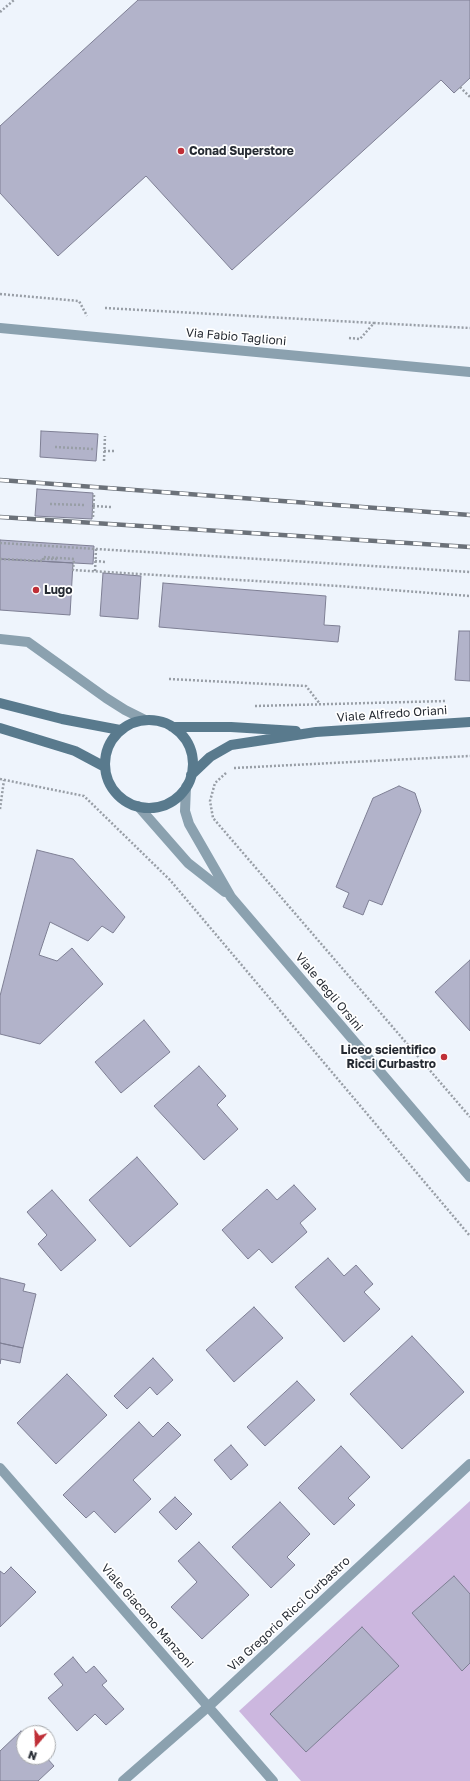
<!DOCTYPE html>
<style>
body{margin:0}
#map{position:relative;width:470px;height:1781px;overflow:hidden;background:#eef4fc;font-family:"Golos Text",sans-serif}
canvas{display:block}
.north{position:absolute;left:16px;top:1725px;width:40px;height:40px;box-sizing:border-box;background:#fff;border:1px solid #a8aaad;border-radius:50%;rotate:199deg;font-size:11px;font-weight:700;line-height:16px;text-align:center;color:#262b33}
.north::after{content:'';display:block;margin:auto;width:14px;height:18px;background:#bf2f37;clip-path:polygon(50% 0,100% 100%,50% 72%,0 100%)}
</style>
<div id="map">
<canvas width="470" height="1781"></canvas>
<div class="north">N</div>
</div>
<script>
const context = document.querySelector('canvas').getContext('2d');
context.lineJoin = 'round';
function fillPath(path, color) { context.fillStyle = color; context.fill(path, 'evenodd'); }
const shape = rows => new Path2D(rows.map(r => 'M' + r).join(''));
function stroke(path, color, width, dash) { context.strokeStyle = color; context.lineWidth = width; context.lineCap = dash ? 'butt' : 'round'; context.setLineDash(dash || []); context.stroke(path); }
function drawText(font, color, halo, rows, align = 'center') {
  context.font = font + ' "Golos Text",sans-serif'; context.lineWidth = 3.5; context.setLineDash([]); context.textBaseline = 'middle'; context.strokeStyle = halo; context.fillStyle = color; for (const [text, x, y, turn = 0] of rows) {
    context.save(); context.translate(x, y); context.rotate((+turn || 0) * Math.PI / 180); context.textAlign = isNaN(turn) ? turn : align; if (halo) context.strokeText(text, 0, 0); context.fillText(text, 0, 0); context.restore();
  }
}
fillPath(shape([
 [470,1501,470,1781,301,1781,239,1711]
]), '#ccb7df');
const building = shape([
 [138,0,470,0,470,78,454,93,441,80,232,270,146,176,58,256,0,193,0,126,138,0],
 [41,431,98,434,96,461,40,457,41,431],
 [37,489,93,493,92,519,35,516,37,489],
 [0,540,94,546,93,564,0,559,0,540],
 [0,559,73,563,70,615,0,610,0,559],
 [103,573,141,576,138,619,100,616,103,573],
 [163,583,326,596,324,625,340,626,338,642,159,627,163,583],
 [459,631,470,631,470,681,455,680,459,631],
 [399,786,415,793,421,811,382,905,369,900,363,915,343,907,349,893,336,887,373,798,399,786],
 [37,850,73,859,125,917,113,933,102,926,88,941,50,922,39,955,57,961,72,948,103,984,40,1044,0,1034,0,996,37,850],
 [470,960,470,1031,435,992,470,960],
 [144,1020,170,1052,121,1093,95,1062,144,1020],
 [199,1066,226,1096,217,1105,238,1129,204,1160,154,1106,199,1066],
 [137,1157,178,1204,130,1247,89,1200,137,1157],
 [294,1185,316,1209,300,1223,307,1232,272,1263,259,1249,248,1259,222,1230,267,1189,277,1200,294,1185],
 [52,1190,96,1240,61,1271,38,1244,47,1235,27,1212,52,1190],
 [328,1258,344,1276,356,1265,373,1284,364,1292,380,1309,344,1342,295,1287,328,1258],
 [0,1278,25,1284,23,1291,36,1294,23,1348,0,1343,0,1278],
 [254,1307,283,1338,234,1382,206,1350,254,1307],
 [412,1336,464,1392,402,1449,350,1394,412,1336],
 [0,1343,23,1348,20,1363,1,1359,0,1364,0,1343],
 [153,1358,173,1380,157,1395,150,1387,127,1409,114,1396,153,1358],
 [67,1374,107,1415,56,1464,17,1423,67,1374],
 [297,1381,315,1400,265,1446,247,1427,297,1381],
 [139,1422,153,1437,168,1422,181,1435,133,1480,151,1499,115,1533,94,1511,86,1518,63,1495,139,1422],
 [231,1445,248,1465,231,1480,214,1460,231,1445],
 [341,1446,370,1477,348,1498,355,1505,334,1525,298,1488,341,1446],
 [175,1497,192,1514,176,1530,159,1512,175,1497],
 [280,1502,310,1534,287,1557,295,1565,271,1588,232,1547,280,1502],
 [199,1542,249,1595,202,1639,171,1607,197,1582,178,1561,199,1542],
 [11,1567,36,1592,0,1627,0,1571,4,1574,11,1567],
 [454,1576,470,1594,470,1663,462,1671,412,1613,454,1576],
 [362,1627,399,1666,306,1752,270,1714,362,1627],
 [73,1657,86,1673,94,1666,107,1681,102,1685,124,1709,106,1725,95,1714,77,1731,48,1698,63,1685,54,1674,73,1657],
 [21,1731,24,1734,24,1757,46,1757,54,1766,38,1781,0,1781,0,1751,21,1731]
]);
fillPath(building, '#b2b3ca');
stroke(building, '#7e7f94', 1);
stroke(shape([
 [0,12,14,0],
 [460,87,470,97],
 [0,294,79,301,87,316],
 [105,308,374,323],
 [349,338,360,339,374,323,470,328],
 [55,447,93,449],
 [104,451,116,451],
 [104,461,105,436],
 [50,504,85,505],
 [93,506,111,507],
 [93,517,94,495],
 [0,543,470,572],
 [0,559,43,561,43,557,74,559,73,570,339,586,470,596],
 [43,559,59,559],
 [95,561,106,562],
 [95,571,96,549],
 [169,679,306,686,320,704],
 [255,706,446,701],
 [234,768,470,756],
 [226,773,215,783,210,801,213,818,470,1117],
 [0,779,84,796,170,880,470,1236],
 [0,809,4,780]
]), '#989ea6', 2.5, [2, 2]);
stroke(shape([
 [0,639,28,642,106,698,125,710,145,720]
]), '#8ba1af', 10);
stroke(shape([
 [0,328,470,372],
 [186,787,185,811,189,824,231,897,470,1177],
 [138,806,188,863,225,892],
 [0,1468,273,1781],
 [123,1781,209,1706,470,1464]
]), '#8ba1af', 10);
stroke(shape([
 [0,703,62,719,120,730],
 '105 764a44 44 0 1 1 88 0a44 44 0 1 1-88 0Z',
 [172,727,231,727,296,731],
 [0,728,75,751,105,767],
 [191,775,210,757,231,745,316,732,470,722]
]), '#597a8d', 10);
const rail = shape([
 [0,480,470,515],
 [0,517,470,547]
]);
stroke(rail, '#6b7179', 4.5);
stroke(rail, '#fff', 3, [9]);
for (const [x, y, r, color] of [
 [181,151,4,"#bf2f37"],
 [36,590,4,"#bf2f37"],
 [444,1057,4,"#bf2f37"]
]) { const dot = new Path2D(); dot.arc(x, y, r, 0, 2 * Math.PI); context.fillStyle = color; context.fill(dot); stroke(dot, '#fff', 1.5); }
drawText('bold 12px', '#262b33', '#fff', [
 ["Conad Superstore",189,151],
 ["Lugo",44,590],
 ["Liceo scientifico",436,1050,"right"],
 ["Ricci Curbastro",436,1064,"right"]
], 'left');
drawText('12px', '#262b33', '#fff', [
 ["Via Fabio Taglioni",236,337,5],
 ["Viale Alfredo Oriani",392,714,-4],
 ["Viale degli Orsini",329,992,50],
 ["Via Gregorio Ricci Curbastro",289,1614,-43],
 ["Viale Giacomo Manzoni",147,1616,49]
]);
</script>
